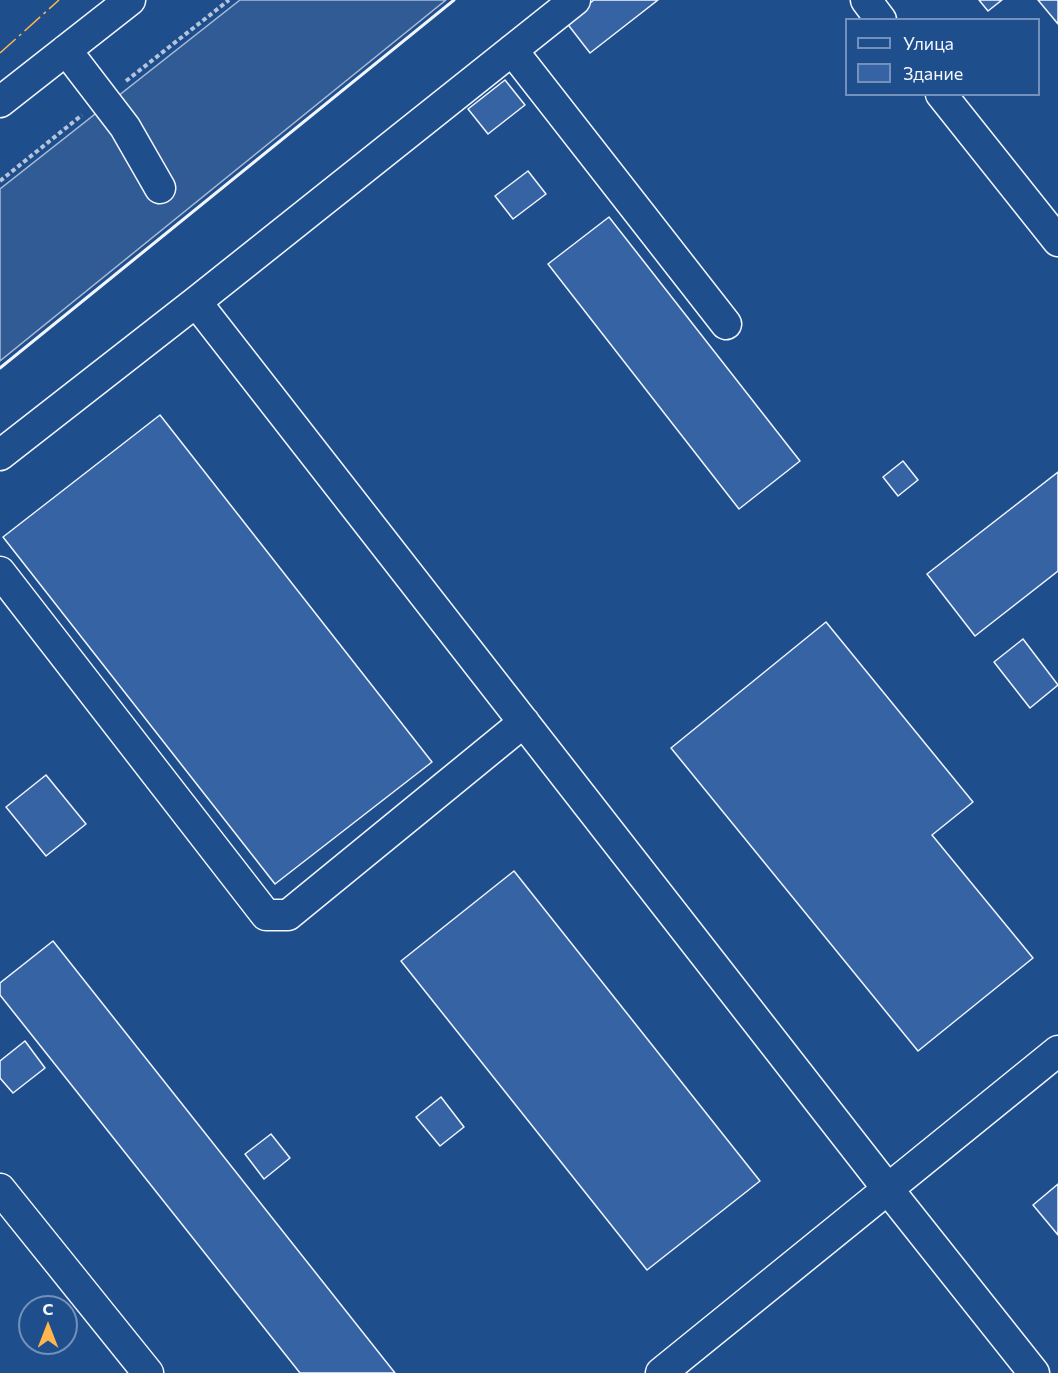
<!DOCTYPE html>
<meta charset="utf-8">
<style>
body{margin:0}
#map{position:relative;width:1058px;height:1373px;overflow:hidden;background:#1f4e8c;font-family:Commissioner,sans-serif}
canvas{display:block}
.legend{position:absolute;left:845px;top:18px;width:195px;height:78px;box-sizing:border-box;background:#1f4e8c;border:2px solid #7391ba;margin:0;padding:8px 10px;list-style:none;font-size:18px;color:#f2f6ff}
.legend li{display:flex;align-items:center;gap:12px;height:30px}
.legend b{width:30px;border:2px solid #7391ba}
.north{position:absolute;left:18px;top:1295px;width:60px;height:60px;box-sizing:border-box;background:#1f4e8c;border:2px solid #7391ba;border-radius:50%;rotate:0deg;font-size:16px;font-weight:700;line-height:24px;text-align:center;color:#f2f6ff}
.north::after{content:'';display:block;margin:auto;width:21px;height:27px;background:#ffb74d;clip-path:polygon(50% 0,100% 100%,50% 72%,0 100%)}
</style>
<div id="map">
<canvas width="1058" height="1373"></canvas>
<ul class="legend">
<li><b style="height:8px;background:#1f4e8c"></b>Улица</li>
<li><b style="height:16px;background:#3563a3"></b>Здание</li>
</ul>
<div class="north">С</div>
</div>
<script>
const context = document.querySelector('canvas').getContext('2d');
context.lineJoin = 'round';
function fillPath(path, color) { context.fillStyle = color; context.fill(path, 'evenodd'); }
const shape = rows => new Path2D(rows.map(r => 'M' + r).join(''));
function stroke(path, color, width, dash) { context.strokeStyle = color; context.lineWidth = width; context.lineCap = dash ? 'butt' : 'round'; context.setLineDash(dash || []); context.stroke(path); }
const parking = shape([
 [240,0,446,0,0,361,0,189,240,0]
]);
fillPath(parking, '#305b95');
stroke(parking, '#a8bbd7', 1.5);
const building = shape([
 [594,0,658,0,590,53,566,22,594,0],
 [979,0,1002,0,988,11,979,0],
 [1038,0,1058,0,1058,24,1038,0],
 [505,80,525,105,488,134,468,109,505,80],
 [528,171,546,194,513,219,495,196,528,171],
 [609,217,800,461,739,509,548,264,609,217],
 [160,415,432,762,275,884,3,537,160,415],
 [903,461,918,480,898,496,883,477,903,461],
 [1058,472,1058,571,975,636,927,574,1058,472],
 [826,622,973,802,932,835,1033,958,918,1051,671,748,826,622],
 [1023,639,1058,685,1030,708,994,662,1023,639],
 [46,775,86,824,46,856,6,807,46,775],
 [514,871,760,1181,647,1270,401,961,514,871],
 [53,941,395,1373,300,1373,0,995,0,983,53,941],
 [25,1041,45,1068,13,1093,0,1078,0,1061,25,1041],
 [441,1097,464,1127,440,1146,416,1117,441,1097],
 [271,1134,290,1158,264,1179,245,1154,271,1134],
 [1058,1184,1058,1235,1033,1205,1058,1184]
]);
fillPath(building, '#3563a3');
stroke(building, '#f2f6ff', 1.5);
const minor = shape([
 [866,0,881,20],
 [66,50,125,127,160,188],
 [512,50,726,324],
 [941,94,1058,241],
 [0,102,130,0],
 [196,302,887,1188,1034,1373],
 [0,455,196,302,575,0],
 [0,572,266,915,288,915,524,722],
 [0,1189,148,1373],
 [661,1373,1058,1051]
]);
stroke(minor, '#f2f6ff', 33);
stroke(shape([
 [126,81,229,0],
 [0,181,82,115]
]), '#b3c4dc', 4, [4.5, 3]);
stroke(minor, '#1f4e8c', 30);
stroke(shape([
 [0,368,454,0]
]), '#f2f6ff', 3);
stroke(shape([
 [0,53,59,0]
]), '#ffb74d', 1.5, [21, 4.5, 3, 4.5]);
</script>
